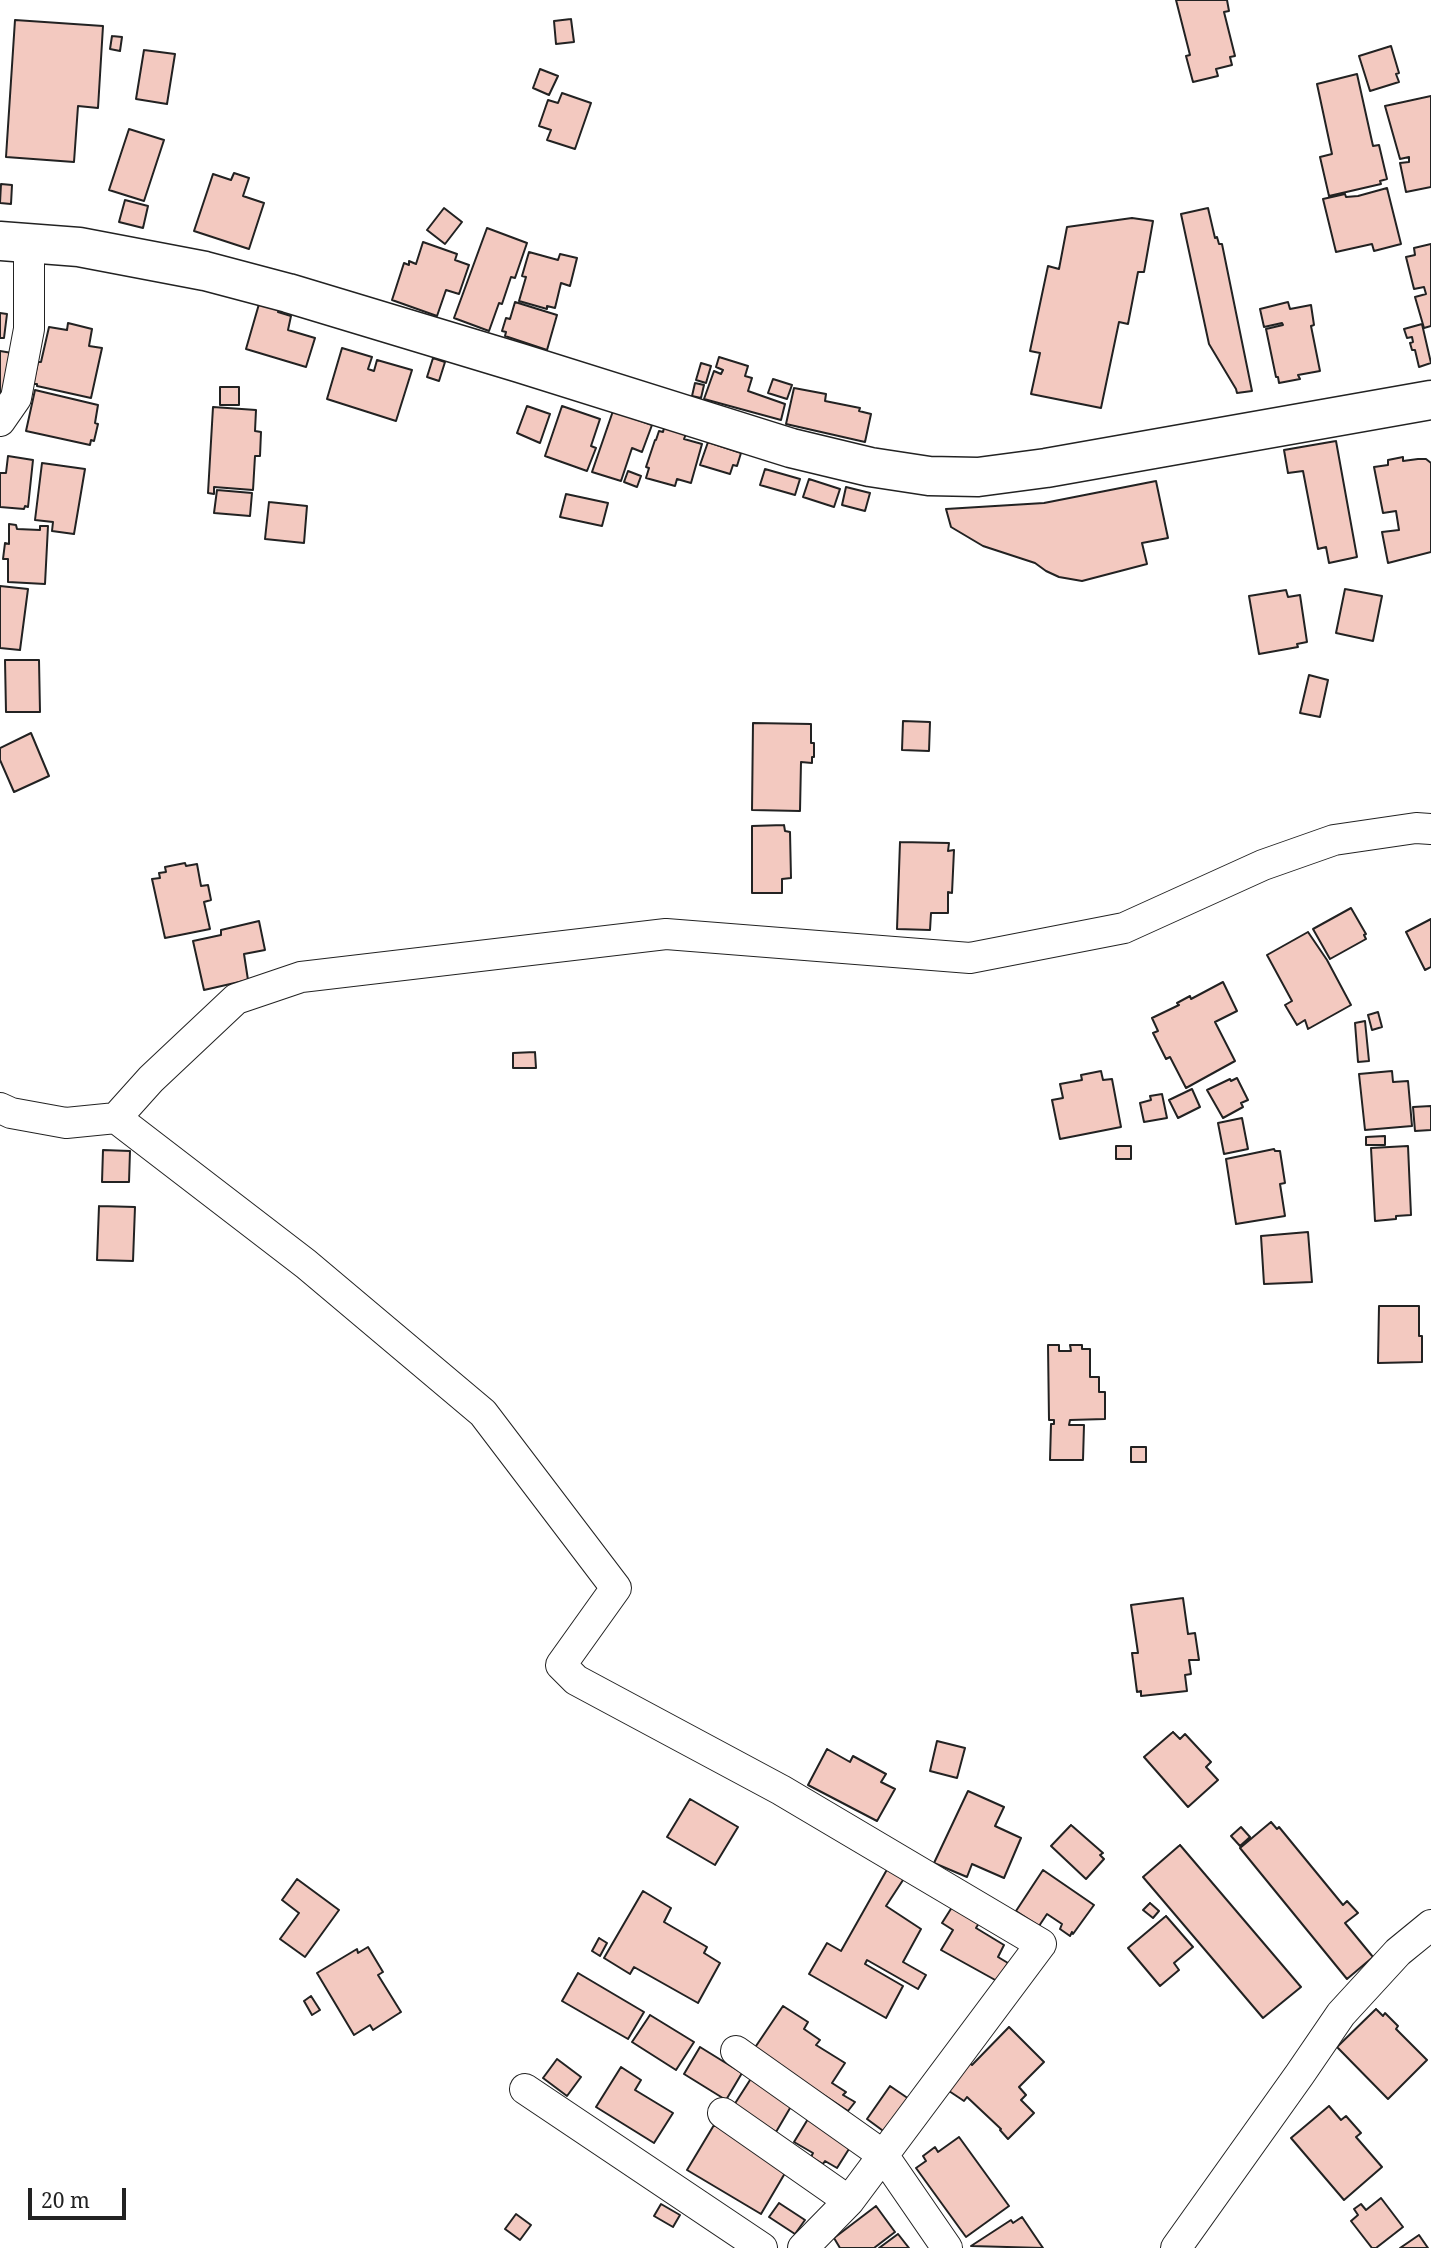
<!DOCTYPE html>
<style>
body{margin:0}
#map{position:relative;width:1431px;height:2248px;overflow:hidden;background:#fff;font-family:"Noto Serif",serif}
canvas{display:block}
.scale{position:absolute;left:28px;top:2188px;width:98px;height:32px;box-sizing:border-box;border:4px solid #222;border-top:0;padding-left:9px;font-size:21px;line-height:24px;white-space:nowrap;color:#222;-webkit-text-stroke:5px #fff;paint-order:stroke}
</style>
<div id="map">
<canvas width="1431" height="2248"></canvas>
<div class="scale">20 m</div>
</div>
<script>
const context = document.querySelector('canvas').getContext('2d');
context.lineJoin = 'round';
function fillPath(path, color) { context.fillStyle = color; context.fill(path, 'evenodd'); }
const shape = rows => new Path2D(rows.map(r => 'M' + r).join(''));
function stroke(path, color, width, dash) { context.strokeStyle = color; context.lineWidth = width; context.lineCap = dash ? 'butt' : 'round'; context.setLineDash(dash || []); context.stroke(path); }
const building = shape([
 [1176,0,1227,0,1229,11,1224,12,1235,56,1230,57,1232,65,1216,69,1218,76,1193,82,1186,56,1190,55,1176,0],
 [571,19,574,42,556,44,554,21,571,19],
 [15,20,103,26,98,108,78,106,74,162,6,157,15,20],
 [112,36,122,37,120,51,110,49,112,36],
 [1391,46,1399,73,1396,74,1399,82,1370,91,1359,56,1391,46],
 [144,50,175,54,167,104,136,99,144,50],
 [540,69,558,76,549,95,533,88,540,69],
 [1357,74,1373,146,1379,145,1387,179,1380,181,1381,184,1329,196,1320,157,1332,154,1317,84,1357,74],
 [562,93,591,103,575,149,547,140,551,130,539,126,548,100,558,103,562,93],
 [1431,96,1431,187,1406,192,1400,163,1409,162,1409,157,1400,159,1385,106,1431,96],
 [129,129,164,140,144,201,109,190,129,129],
 [234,173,249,178,243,196,264,203,249,249,194,231,213,174,231,180,234,173],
 [1,184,12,185,11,204,0,203,1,184],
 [1387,188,1401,244,1374,251,1372,244,1336,252,1323,199,1345,194,1346,197,1358,196,1387,188],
 [125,200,148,206,143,228,119,222,125,200],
 [444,208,462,222,445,244,427,230,444,208],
 [1208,208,1215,238,1217,237,1219,244,1222,244,1252,391,1237,393,1236,389,1209,344,1181,214,1208,208],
 [1132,218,1153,221,1144,272,1138,272,1128,324,1119,322,1101,408,1031,394,1040,353,1030,351,1048,266,1059,269,1067,227,1132,218],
 [487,228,527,243,515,278,511,277,502,304,499,303,489,331,454,318,487,228],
 [423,242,457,254,455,260,469,265,459,294,446,290,437,316,392,300,404,263,409,265,409,261,416,264,423,242],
 [1431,244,1431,326,1424,328,1415,297,1426,294,1424,287,1414,289,1406,257,1415,255,1414,248,1431,244],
 [529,252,558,260,560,254,577,258,570,286,561,283,555,308,547,306,547,309,519,301,526,277,522,276,529,252],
 [515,302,557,315,547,350,505,336,506,332,502,331,506,318,510,319,515,302],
 [1288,302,1290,309,1311,305,1314,325,1311,326,1320,371,1298,375,1300,379,1279,383,1278,377,1276,377,1266,329,1283,325,1282,323,1264,327,1260,309,1288,302],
 [259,304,279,310,278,312,291,316,288,330,315,338,306,367,246,349,259,304],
 [0,313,7,314,4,338,0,338,0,313],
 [68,323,92,329,89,346,102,348,91,398,37,386,37,384,33,384,38,362,41,362,49,327,67,330,68,323],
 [1422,324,1431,363,1419,367,1415,350,1412,350,1410,343,1413,342,1412,337,1407,338,1404,329,1422,324],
 [342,348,372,357,368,369,374,371,377,360,412,370,396,421,327,399,342,348],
 [0,351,12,353,5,399,0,398,0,351],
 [719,357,748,366,745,376,752,378,748,391,785,404,781,420,704,399,714,371,721,374,723,370,716,367,719,357],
 [433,358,445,362,439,381,427,377,433,358],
 [701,363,711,366,706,383,696,380,701,363],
 [773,379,792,385,787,399,768,393,773,379],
 [695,383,704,385,701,398,692,396,695,383],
 [220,387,239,387,239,405,220,405,220,387],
 [794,388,826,394,825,401,860,408,859,411,871,414,865,442,786,424,794,388],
 [35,390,98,405,95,423,98,424,94,441,91,440,90,445,26,431,35,390],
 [527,406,550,414,540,443,517,433,527,406],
 [562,406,600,419,591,446,596,448,587,471,545,456,562,406],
 [213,407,256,410,255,431,261,432,260,456,255,456,253,490,214,487,214,494,208,493,213,407],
 [613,411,652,425,642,452,632,448,621,481,592,472,613,411],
 [664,428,686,434,684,439,702,444,691,483,677,479,675,486,646,478,649,468,646,467,655,440,656,440,659,431,663,432,664,428],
 [1336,441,1357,557,1329,563,1326,547,1318,549,1303,471,1288,473,1284,450,1336,441],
 [708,442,741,453,737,466,733,465,730,474,700,465,708,442],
 [8,456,33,460,28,507,25,506,24,509,0,507,0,473,6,473,8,456],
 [1403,457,1403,461,1418,459,1426,459,1431,463,1431,552,1388,563,1382,532,1399,530,1396,511,1383,513,1374,467,1388,465,1388,460,1403,457],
 [42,463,85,469,74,534,52,531,53,522,35,520,42,463],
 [765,469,800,479,795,495,760,485,765,469],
 [628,471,641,476,637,487,624,482,628,471],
 [809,479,840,489,834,507,803,497,809,479],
 [1156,481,1168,538,1142,543,1147,564,1082,581,1059,577,1046,571,1035,563,983,546,951,527,946,509,1044,503,1156,481],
 [846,487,870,493,865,511,842,505,846,487],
 [217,490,252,493,250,516,214,513,217,490],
 [566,494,608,503,602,526,560,517,566,494],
 [269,502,307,506,304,543,265,539,269,502],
 [9,524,16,525,17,529,40,530,40,526,48,526,45,584,8,582,8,559,3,559,5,543,9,544,9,524],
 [0,586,28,589,20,650,0,648,0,586],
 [1345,589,1382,596,1373,641,1336,633,1345,589],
 [1286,590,1288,597,1300,595,1307,642,1297,644,1298,647,1259,654,1249,596,1286,590],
 [5,660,39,660,40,712,6,712,5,660],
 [1309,675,1328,680,1320,717,1300,713,1309,675],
 [903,721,930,722,929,751,902,750,903,721],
 [753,723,811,724,811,743,814,743,814,757,812,757,812,763,801,762,800,811,752,810,753,723],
 [31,733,49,776,14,792,0,760,0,748,31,733],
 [784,825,785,831,790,832,791,878,782,879,782,893,752,893,752,826,784,825],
 [900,842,949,843,948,851,954,850,952,893,948,892,948,913,931,913,930,930,897,929,900,842],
 [185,863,186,866,197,864,201,886,208,885,211,900,204,902,210,929,165,938,152,879,160,878,159,873,166,872,165,867,185,863],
 [1351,908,1366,934,1364,935,1366,939,1330,959,1313,929,1351,908],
 [1431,919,1431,967,1425,970,1406,932,1431,919],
 [259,921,265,950,244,954,248,980,204,990,193,941,221,935,221,930,259,921],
 [1308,932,1327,960,1351,1005,1308,1029,1305,1020,1297,1025,1285,1005,1292,1001,1267,955,1308,932],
 [1223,982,1237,1011,1215,1022,1235,1061,1186,1088,1170,1057,1166,1059,1153,1033,1158,1031,1152,1018,1179,1005,1177,1003,1190,996,1191,999,1223,982],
 [1378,1012,1382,1027,1372,1030,1368,1015,1378,1012],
 [1365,1021,1369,1061,1358,1062,1355,1023,1365,1021],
 [535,1052,536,1068,513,1068,513,1053,535,1052],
 [1101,1071,1103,1080,1112,1079,1121,1127,1060,1139,1052,1100,1063,1098,1060,1084,1082,1080,1081,1075,1101,1071],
 [1392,1071,1393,1082,1408,1081,1412,1126,1365,1130,1359,1074,1392,1071],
 [1237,1078,1248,1100,1241,1103,1243,1107,1223,1118,1207,1090,1230,1079,1231,1081,1237,1078],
 [1192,1089,1200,1107,1178,1118,1169,1100,1192,1089],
 [1162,1094,1167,1118,1144,1122,1140,1103,1151,1100,1150,1096,1162,1094],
 [1431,1106,1431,1130,1415,1131,1413,1107,1431,1106],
 [1242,1118,1248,1149,1224,1154,1218,1123,1242,1118],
 [1385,1136,1385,1145,1366,1145,1366,1137,1385,1136],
 [1116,1146,1131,1146,1131,1159,1116,1159,1116,1146],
 [1408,1146,1411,1215,1396,1216,1396,1219,1375,1221,1371,1148,1408,1146],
 [1274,1149,1275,1151,1280,1151,1285,1183,1280,1184,1285,1216,1236,1224,1226,1159,1274,1149],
 [103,1150,130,1151,129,1182,102,1182,103,1150],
 [99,1206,135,1207,133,1261,97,1260,99,1206],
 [1308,1232,1312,1282,1264,1284,1261,1236,1308,1232],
 [1379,1306,1419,1306,1419,1336,1422,1336,1422,1362,1378,1363,1379,1306],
 [1048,1345,1059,1345,1059,1351,1071,1351,1070,1345,1082,1345,1082,1349,1090,1349,1090,1377,1099,1377,1099,1392,1105,1392,1105,1419,1070,1420,1069,1425,1084,1425,1083,1460,1050,1460,1051,1424,1054,1424,1054,1420,1049,1420,1048,1345],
 [1131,1447,1146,1447,1146,1462,1131,1462,1131,1447],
 [1183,1598,1188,1634,1195,1633,1199,1660,1189,1660,1191,1674,1185,1675,1187,1691,1141,1696,1141,1691,1137,1692,1132,1653,1138,1653,1131,1605,1183,1598],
 [1173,1732,1180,1739,1185,1734,1211,1762,1206,1767,1218,1780,1188,1807,1144,1757,1173,1732],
 [937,1741,965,1748,957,1778,930,1771,937,1741],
 [827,1749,850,1762,853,1756,886,1774,881,1782,895,1789,877,1821,808,1785,827,1749],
 [968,1791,1004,1807,995,1826,1021,1838,1004,1878,972,1864,967,1877,934,1863,968,1791],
 [690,1799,738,1827,715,1865,667,1837,690,1799],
 [1271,1822,1277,1829,1279,1827,1343,1905,1347,1901,1358,1913,1345,1923,1373,1957,1347,1979,1240,1848,1271,1822],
 [1071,1825,1103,1853,1100,1855,1104,1859,1086,1879,1051,1846,1071,1825],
 [1241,1827,1250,1837,1240,1846,1231,1836,1241,1827],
 [1180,1845,1301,1987,1263,2018,1143,1877,1180,1845],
 [889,1866,905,1877,886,1906,921,1929,903,1962,926,1975,918,1989,867,1960,865,1964,903,1986,886,2018,809,1974,827,1943,841,1951,889,1866],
 [1043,1870,1094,1905,1073,1934,1072,1932,1070,1936,1060,1929,1062,1924,1047,1914,1039,1926,1016,1911,1043,1870],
 [297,1879,339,1910,305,1957,280,1939,299,1913,282,1900,297,1879],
 [643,1891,671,1908,664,1922,707,1947,704,1953,720,1963,698,2003,634,1967,630,1974,604,1958,643,1891],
 [1150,1903,1159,1911,1153,1918,1143,1910,1150,1903],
 [954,1904,982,1918,976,1928,1004,1945,998,1957,1008,1963,997,1981,941,1950,953,1930,942,1923,954,1904],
 [1166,1916,1193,1947,1174,1963,1179,1970,1160,1986,1128,1948,1166,1916],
 [599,1938,607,1943,600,1956,592,1951,599,1938],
 [368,1947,383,1972,378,1975,401,2012,373,2030,370,2025,354,2035,317,1973,357,1949,358,1953,368,1947],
 [578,1973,644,2012,628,2039,562,2001,578,1973],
 [311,1996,320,2010,312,2015,304,2001,311,1996],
 [783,2006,808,2022,804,2029,820,2040,816,2045,845,2063,832,2083,846,2092,843,2095,855,2102,848,2111,754,2049,783,2006],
 [1376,2009,1383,2016,1385,2013,1398,2026,1396,2029,1427,2060,1388,2099,1337,2047,1376,2009],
 [650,2015,694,2042,676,2070,632,2042,650,2015],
 [1009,2027,1044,2062,1019,2087,1026,2095,1021,2100,1034,2113,1008,2139,1000,2130,1001,2129,967,2097,964,2101,946,2089,966,2060,972,2065,1009,2027],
 [700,2047,742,2073,726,2100,684,2074,700,2047],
 [557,2059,581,2077,567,2096,543,2078,557,2059],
 [621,2067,641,2080,635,2090,673,2113,654,2143,596,2107,621,2067],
 [752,2077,793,2103,776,2132,734,2105,752,2077],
 [890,2086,909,2099,886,2133,867,2119,890,2086],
 [1329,2106,1341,2120,1346,2116,1361,2133,1356,2137,1382,2167,1344,2200,1291,2138,1329,2106],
 [811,2114,854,2141,837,2168,825,2161,823,2164,811,2157,813,2153,794,2142,811,2114],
 [714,2125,788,2168,761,2214,687,2170,714,2125],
 [959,2137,1009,2206,966,2237,916,2168,926,2161,923,2156,935,2147,938,2152,959,2137],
 [1381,2198,1403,2227,1376,2248,1372,2248,1351,2221,1358,2215,1354,2209,1361,2204,1366,2210,1381,2198],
 [779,2203,805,2220,795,2234,769,2217,779,2203],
 [661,2204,680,2215,673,2227,654,2216,661,2204],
 [876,2206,895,2232,874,2248,840,2248,834,2238,876,2206],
 [516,2214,531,2225,520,2240,505,2229,516,2214],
 [1022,2217,1043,2248,971,2246,1011,2220,1013,2223,1022,2217],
 [898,2234,909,2248,879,2248,898,2234],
 [1419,2235,1428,2248,1400,2248,1419,2235]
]);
fillPath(building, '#f3c9c0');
stroke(building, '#222', 2);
const street = shape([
 [0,421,16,398,29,329,29,242],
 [0,1108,11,1113,66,1123,116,1118,151,1079,236,999,301,977,666,934,970,958,1124,928,1263,865,1334,840,1416,828,1431,829],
 [116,1118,306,1264,483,1413,616,1588,561,1665,576,1680,781,1790,1041,1944,849,2201,803,2248],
 [736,2051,883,2155,947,2248],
 [525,2089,762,2248],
 [723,2113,849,2201],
 [1176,2248,1300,2074,1341,2014,1398,1952,1431,1925]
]);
const secondary = shape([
 [0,241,79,247,205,271,288,293,520,363,791,448,870,467,929,476,978,477,1046,468,1431,400]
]);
stroke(street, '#222', 32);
stroke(secondary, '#222', 41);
stroke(street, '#fff', 30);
stroke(secondary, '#fff', 38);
</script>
